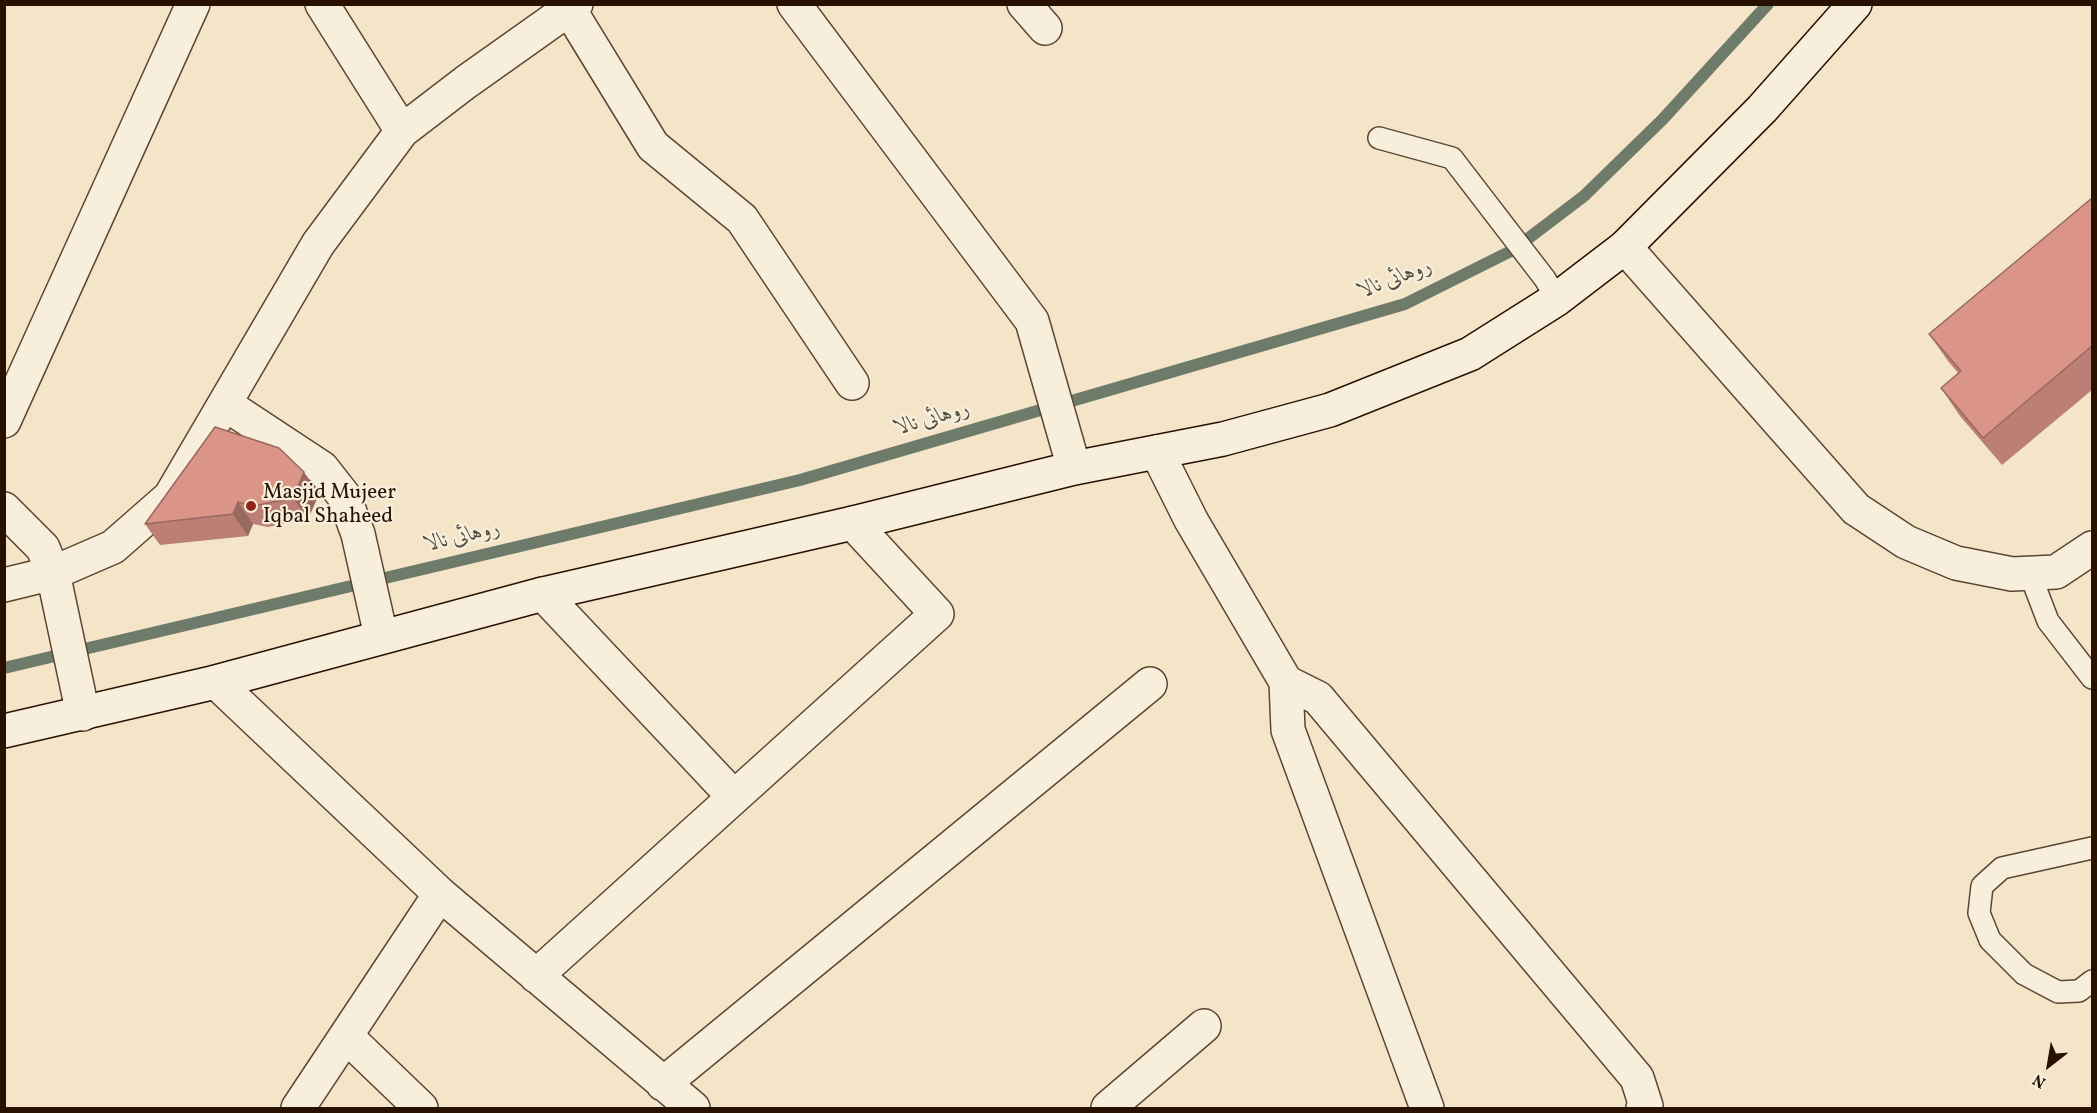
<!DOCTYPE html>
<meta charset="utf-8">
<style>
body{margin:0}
#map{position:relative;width:2097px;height:1113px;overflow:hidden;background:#f4e5c9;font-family:Vollkorn,serif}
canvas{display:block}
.frame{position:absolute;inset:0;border:6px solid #281100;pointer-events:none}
.north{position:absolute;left:2019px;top:1035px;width:60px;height:60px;-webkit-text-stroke:4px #f8eedc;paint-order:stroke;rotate:211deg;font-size:16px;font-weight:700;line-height:24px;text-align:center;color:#281100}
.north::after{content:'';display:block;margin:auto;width:21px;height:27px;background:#281100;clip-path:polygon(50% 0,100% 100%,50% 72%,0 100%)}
</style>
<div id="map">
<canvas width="2097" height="1113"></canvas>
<div class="frame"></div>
<div class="north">N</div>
</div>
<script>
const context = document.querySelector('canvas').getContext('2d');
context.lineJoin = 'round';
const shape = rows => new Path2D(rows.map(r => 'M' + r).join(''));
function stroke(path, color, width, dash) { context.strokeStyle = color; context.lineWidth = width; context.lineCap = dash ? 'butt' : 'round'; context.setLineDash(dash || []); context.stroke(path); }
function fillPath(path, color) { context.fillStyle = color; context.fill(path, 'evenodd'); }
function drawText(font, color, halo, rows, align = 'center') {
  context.font = font + ' Vollkorn,Amiri,serif'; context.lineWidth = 4.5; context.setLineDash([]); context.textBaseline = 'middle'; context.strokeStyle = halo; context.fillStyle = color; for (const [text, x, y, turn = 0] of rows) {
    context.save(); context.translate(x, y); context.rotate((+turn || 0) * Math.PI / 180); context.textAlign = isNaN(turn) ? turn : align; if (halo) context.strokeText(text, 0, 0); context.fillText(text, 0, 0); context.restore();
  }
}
stroke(shape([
 [4,668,800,480,1405,304,1513,250,1584,196,1663,119,1768,4]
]), '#6e7a6a', 12);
const lane = shape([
 [1379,138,1452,158,1545,279,1557,299],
 [2030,574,2048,621,2092,678],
 [2092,848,2002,868,1982,886,1979,913,1990,940,2024,974,2058,992,2079,991,2092,981]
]);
const street = shape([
 [322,4,402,131],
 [566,4,653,146,742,219,852,383],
 [794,4,1032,321,1074,468],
 [1024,4,1045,28],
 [1625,247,1856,509,1906,542,1956,563,2012,574,2056,572,2092,548],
 [225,404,322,468,344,496,358,534,381,636],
 [4,421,193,4],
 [1157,452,1191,520,1286,682,1288,730,1427,1108],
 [4,509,43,548,53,573,83,714],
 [4,585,53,573,113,547,170,497,318,244,402,131,466,82,576,4],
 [543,594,734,797],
 [216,682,440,894,693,1108],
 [1286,682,1318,698,1637,1078,1646,1106,1643,1108],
 [536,976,937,614,853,523],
 [346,1036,421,1108],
 [663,1084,1150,684],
 [298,1108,440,894],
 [1108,1108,1204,1026]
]);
const secondary = shape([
 [4,731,216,682,543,594,853,523,1074,468,1223,439,1330,410,1470,354,1557,299,1625,247,1762,109,1855,4]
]);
stroke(lane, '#5b4632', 24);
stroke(street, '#5b4632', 36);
stroke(secondary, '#281100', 36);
stroke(lane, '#f8eedc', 21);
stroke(street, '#f8eedc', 33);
stroke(secondary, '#f8eedc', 33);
fillPath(shape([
 [2092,198,2092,390,2002,465,1960,416,1941,388,1958,373,1948,361,1929,334],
 [215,427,319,494,308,519,268,527,253,524,248,536,160,545,145,524]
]), '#bb7f75');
fillPath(shape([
 [304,472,319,494,308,519,293,498],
 [238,502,253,524,248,536,233,514]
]), '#99685f');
const building = shape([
 [2092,198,2092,346,1983,438,1941,388,1961,371,1929,334,2092,198],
 [215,427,279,448,304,472,293,498,253,506,238,502,233,514,145,524,215,427]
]);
fillPath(building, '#da9488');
stroke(building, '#99685f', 1.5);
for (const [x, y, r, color] of [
 [251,506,6,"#8f2418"]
]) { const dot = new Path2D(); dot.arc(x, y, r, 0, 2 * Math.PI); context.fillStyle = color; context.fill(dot); stroke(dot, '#f8eedc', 2); }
drawText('21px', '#281100', '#f8eedc', [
 ["Masjid Mujeer",263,494],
 ["Iqbal Shaheed",263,518]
], 'left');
drawText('italic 22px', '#514e3e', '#f8eedc', [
 ["روہائی نالا",1396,280,-21],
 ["روہائی نالا",933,420,-16],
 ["روہائی نالا",463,538,-13]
]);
</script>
